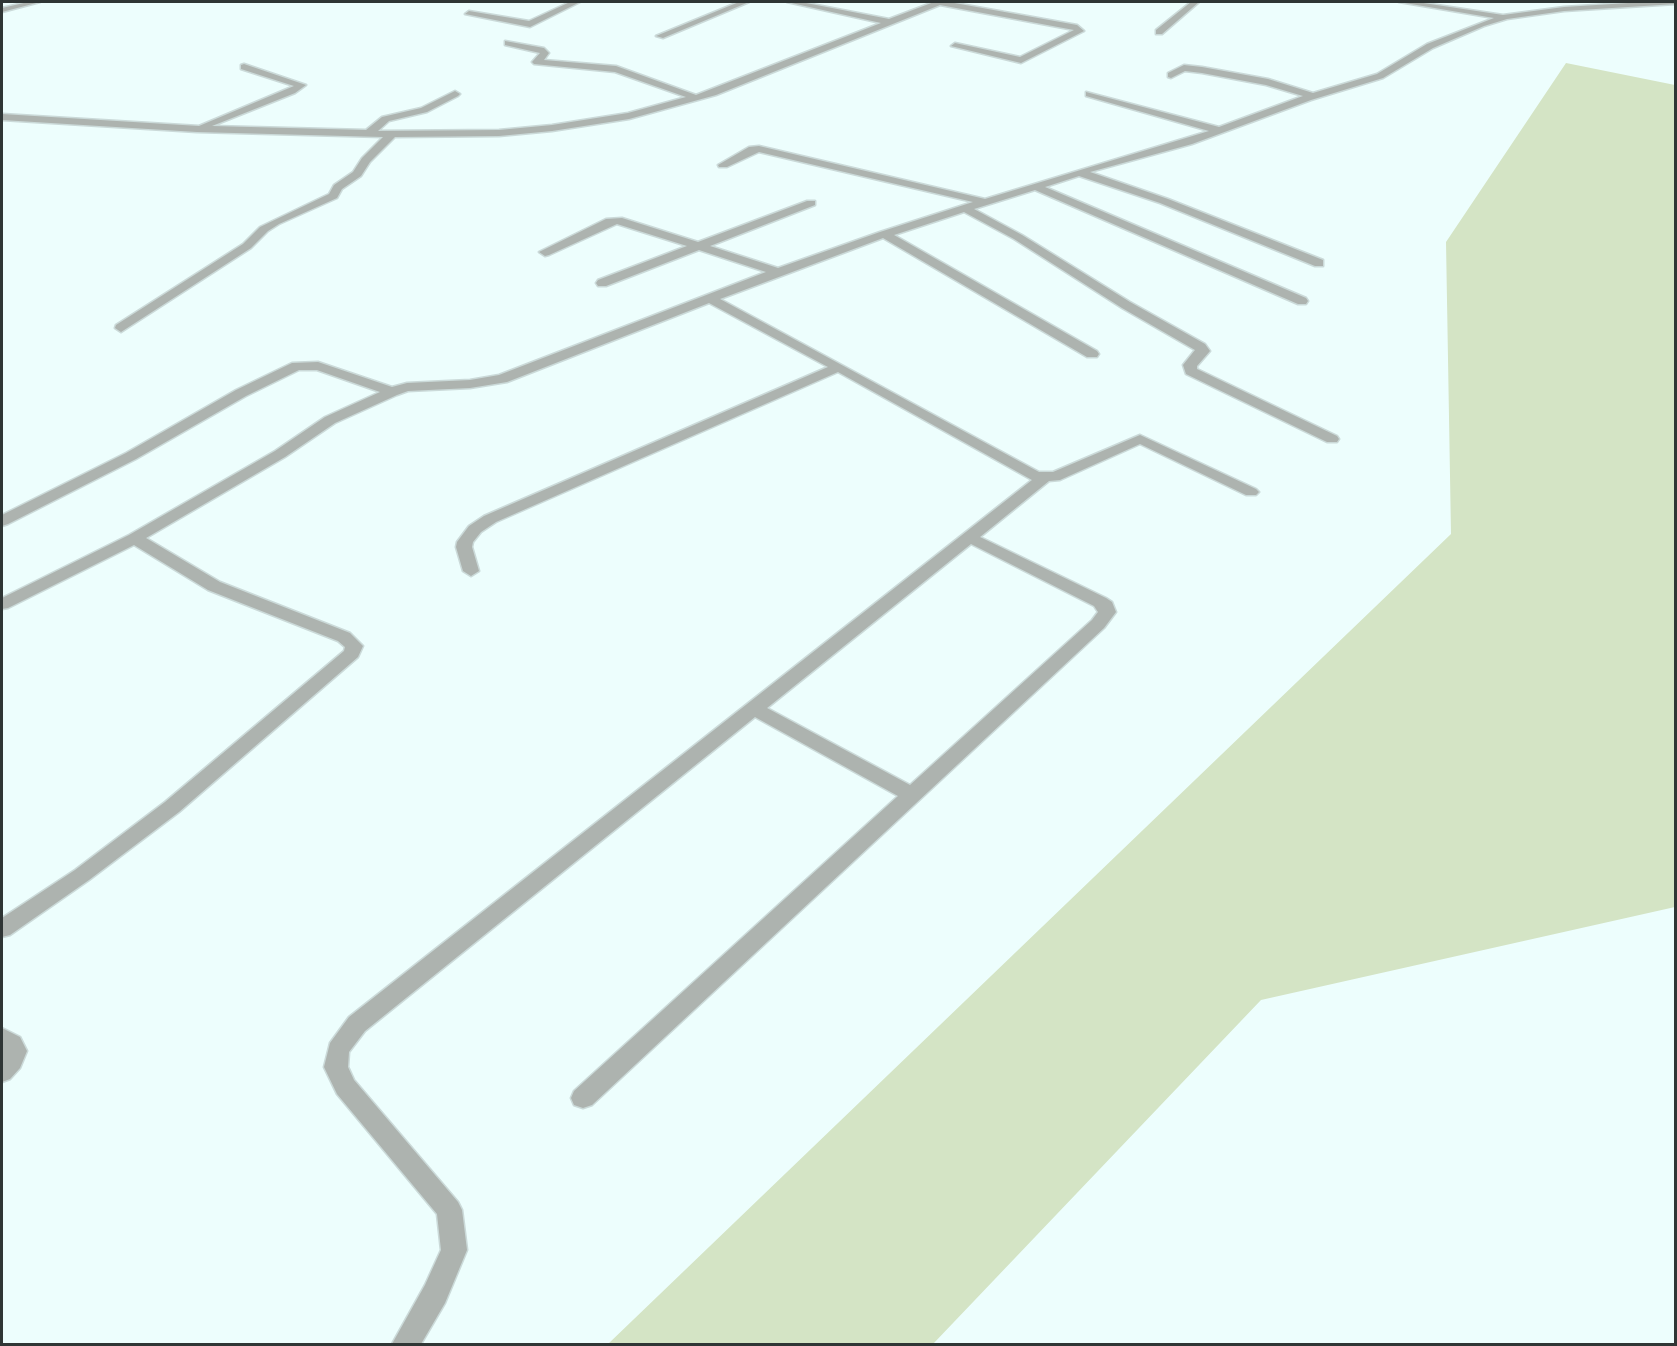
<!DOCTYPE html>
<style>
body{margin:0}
#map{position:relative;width:1677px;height:1346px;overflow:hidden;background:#edfefd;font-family:Manrope,sans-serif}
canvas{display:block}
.frame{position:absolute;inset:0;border:3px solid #2f3635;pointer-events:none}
</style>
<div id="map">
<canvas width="1677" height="1346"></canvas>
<div class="frame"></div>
</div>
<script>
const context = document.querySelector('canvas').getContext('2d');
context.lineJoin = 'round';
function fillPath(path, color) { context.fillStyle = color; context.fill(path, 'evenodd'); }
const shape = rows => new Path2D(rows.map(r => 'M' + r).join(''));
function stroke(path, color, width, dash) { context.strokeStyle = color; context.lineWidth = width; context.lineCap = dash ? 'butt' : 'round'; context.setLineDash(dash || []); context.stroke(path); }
fillPath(shape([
 [1566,63,1675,85,1675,907,1261,1000,933,1344,608,1344,1451,534,1446,242]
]), '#d4e4c5');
const minor = shape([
 [28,2,40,2,2,12,2,8,28,2],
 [570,2,580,2,530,27,465,14,469,11,529,21,570,2],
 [739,2,749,2,663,38,656,36,739,2],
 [787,2,801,2,889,19,934,2,949,2,1077,25,1084,31,1021,63,951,46,955,43,1020,57,1074,30,940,5,716,95,629,119,552,131,499,136,395,137,370,162,361,176,342,189,337,198,279,224,268,231,251,248,121,332,115,328,116,325,243,244,260,227,329,194,334,185,353,172,362,158,383,137,197,132,2,120,2,114,199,126,294,86,241,69,241,65,244,64,306,85,295,93,212,126,366,130,382,117,421,108,455,91,460,94,458,96,427,112,389,121,378,131,499,130,552,125,628,113,686,97,615,72,534,64,532,62,540,53,505,45,505,41,544,48,549,53,544,60,616,66,696,95,881,23,787,2],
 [1191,2,1199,2,1162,34,1156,34,1156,30,1191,2],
 [1399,2,1417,2,1503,15,1564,7,1644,2,1676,2,1676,4,1564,11,1507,19,1484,26,1433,48,1383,78,1311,100,1192,144,1090,172,1168,199,1323,260,1323,266,1315,266,1160,203,1079,176,1045,187,1306,298,1308,301,1306,304,1298,304,1035,190,974,209,1022,235,1130,302,1205,344,1210,351,1197,366,1197,369,1337,436,1339,439,1337,442,1327,442,1186,374,1183,365,1195,350,1122,308,1014,239,964,212,894,235,1097,351,1099,354,1097,357,1087,357,883,238,720,299,1039,472,1053,472,1140,435,1256,489,1259,492,1256,495,1246,495,1140,444,1060,480,1049,481,980,537,1106,598,1112,602,1116,612,1104,628,592,1105,583,1108,574,1105,571,1098,574,1091,898,796,755,717,365,1031,349,1052,348,1067,354,1080,458,1202,462,1210,467,1250,445,1303,421,1344,392,1344,425,1285,441,1250,437,1214,337,1094,324,1067,330,1043,349,1017,1032,480,838,372,496,522,481,532,473,542,472,547,479,571,471,576,463,571,456,547,457,542,469,526,484,516,828,367,709,303,507,382,470,388,408,391,397,395,335,423,285,457,146,538,220,582,350,633,363,646,358,657,179,812,89,880,10,935,2,937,2,918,75,870,165,802,344,651,345,647,338,641,208,590,134,545,8,608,2,609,2,598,129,535,275,451,325,417,380,392,317,370,299,370,246,396,136,459,8,524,2,526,2,515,126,453,236,390,292,363,318,362,392,387,407,383,470,380,499,375,766,272,699,250,606,286,598,286,596,283,598,280,687,246,617,224,549,255,545,256,539,252,606,219,622,218,698,242,807,201,815,201,815,205,710,246,778,268,880,232,973,202,759,152,727,167,719,167,718,165,749,147,759,146,985,199,1209,131,1086,96,1086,92,1219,127,1303,96,1266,85,1202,73,1185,71,1171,78,1168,77,1168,73,1184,65,1202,67,1268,79,1313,93,1377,74,1427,44,1494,18,1399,2],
 [971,544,1094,606,1098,612,1092,620,910,785,767,708,971,544],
 [2,1028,20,1037,27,1051,20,1068,10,1079,2,1082,2,1028]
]);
stroke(minor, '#cbdad9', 3);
fillPath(minor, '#adb3af');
</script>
